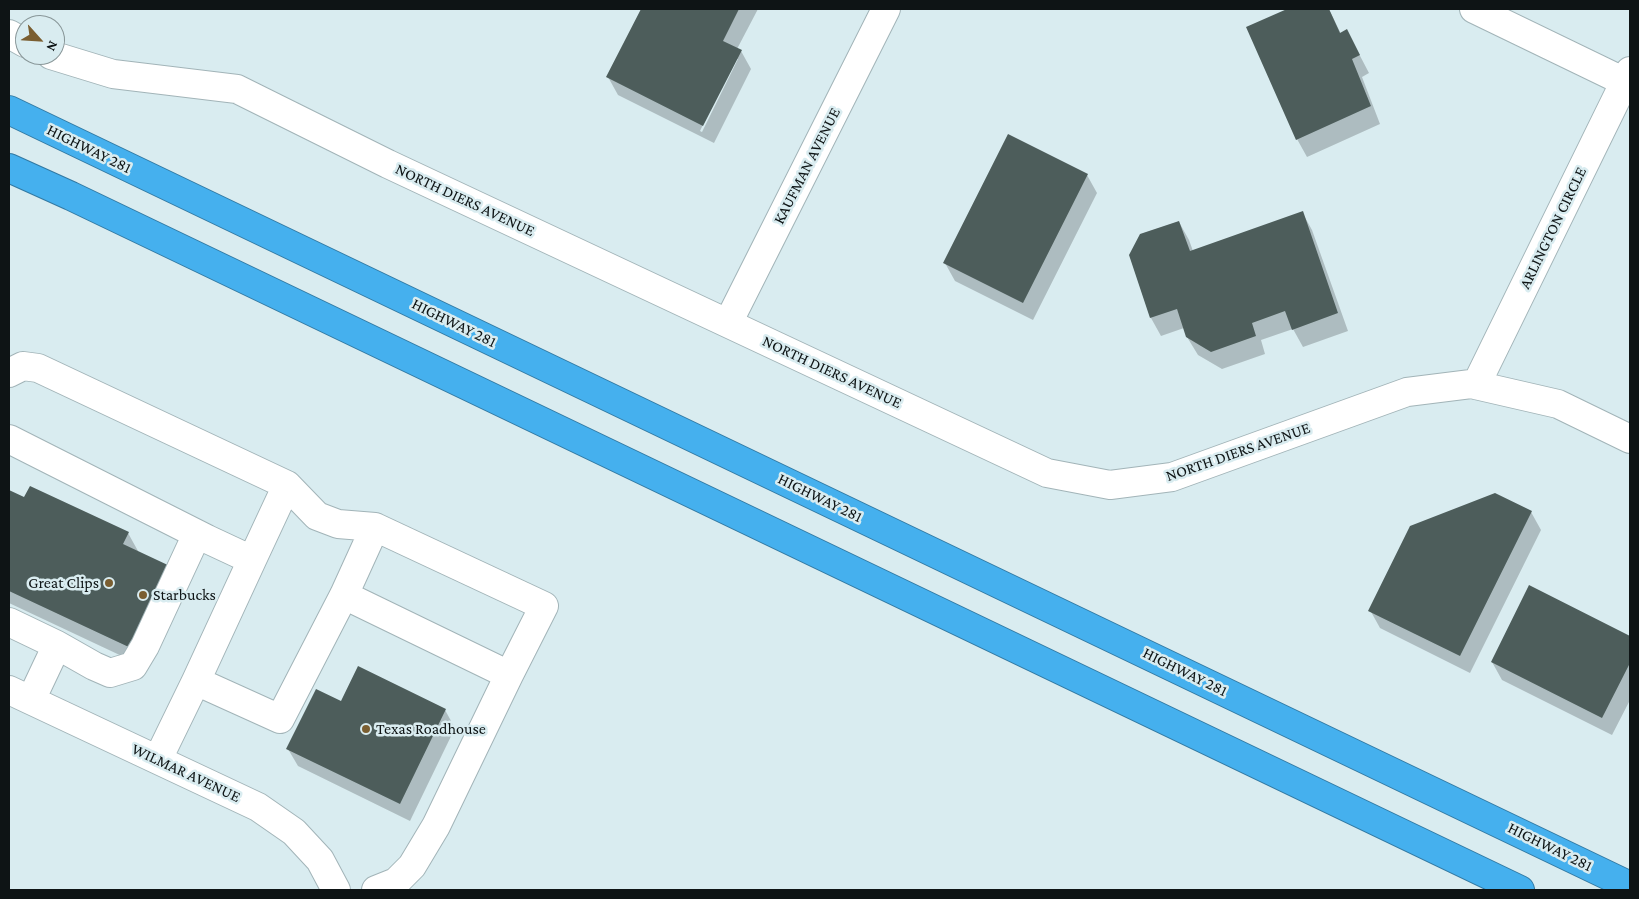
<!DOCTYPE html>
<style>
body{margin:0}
#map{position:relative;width:1639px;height:899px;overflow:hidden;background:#d9ecf0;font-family:"Crimson Pro",serif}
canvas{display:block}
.frame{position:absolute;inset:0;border:10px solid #0e1415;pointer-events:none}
.north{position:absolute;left:15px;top:15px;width:50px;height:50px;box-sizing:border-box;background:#d9ecf0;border:1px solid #889698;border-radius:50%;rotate:116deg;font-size:14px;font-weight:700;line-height:20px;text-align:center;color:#0e1415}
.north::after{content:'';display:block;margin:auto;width:18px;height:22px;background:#7a5e31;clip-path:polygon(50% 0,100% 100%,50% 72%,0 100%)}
</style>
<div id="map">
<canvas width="1639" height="899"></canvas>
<div class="frame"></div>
<div class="north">N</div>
</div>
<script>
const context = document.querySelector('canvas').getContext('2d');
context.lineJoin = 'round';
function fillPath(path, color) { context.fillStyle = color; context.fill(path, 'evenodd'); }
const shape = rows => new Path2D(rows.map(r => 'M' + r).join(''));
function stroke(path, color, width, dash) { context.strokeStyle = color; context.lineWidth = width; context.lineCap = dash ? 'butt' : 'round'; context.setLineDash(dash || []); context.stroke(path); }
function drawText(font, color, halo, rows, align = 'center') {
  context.font = font + ' "Crimson Pro",serif'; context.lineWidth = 5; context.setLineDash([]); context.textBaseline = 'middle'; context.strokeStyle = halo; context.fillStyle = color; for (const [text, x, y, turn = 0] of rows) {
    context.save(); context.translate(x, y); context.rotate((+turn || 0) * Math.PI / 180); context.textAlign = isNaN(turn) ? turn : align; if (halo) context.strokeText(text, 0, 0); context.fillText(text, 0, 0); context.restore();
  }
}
fillPath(shape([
 [642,9,758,9,737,49,741,51,751,69,714,143,618,95,608,77],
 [735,59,738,59,702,132,700,131],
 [1290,9,1329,9,1341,34,1347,31,1369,73,1362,77,1380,124,1307,157,1297,139,1248,27],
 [1087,175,1097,193,1033,320,955,281,945,263],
 [1302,212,1312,230,1348,331,1303,347,1293,329,1261,340,1265,354,1222,369,1198,355,1187,337,1184,328,1161,336,1151,318,1130,255,1179,222,1189,240,1193,251],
 [9,491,25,499,128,533,138,551,143,666,9,603],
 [1531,512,1541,530,1470,673,1380,628,1370,610],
 [1530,587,1630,638,1630,700,1612,735,1502,680,1492,662],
 [342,703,445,710,455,728,410,821,298,766,288,749]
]), '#0003');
fillPath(shape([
 [641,9,739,9,723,41,742,50,703,126,606,77],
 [1287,9,1329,9,1340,33,1347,29,1360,55,1352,59,1371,106,1296,140,1246,27],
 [1008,134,1088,174,1023,303,943,263],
 [1303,211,1338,313,1292,330,1285,311,1252,323,1256,336,1211,352,1186,337,1177,309,1150,318,1129,255,1140,234,1179,221,1190,251],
 [30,486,129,532,123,544,172,567,133,649,9,591,9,490,24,497],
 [1495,493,1532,511,1460,656,1368,611,1410,526],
 [1529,585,1630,636,1630,663,1602,718,1491,662],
 [358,666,446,709,400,804,286,749,316,689,341,701]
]), '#4d5d5b');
const minor = shape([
 [1474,9,1625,82],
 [9,34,25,43],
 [51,55,113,74,237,89,388,164,1047,473,1110,485,1172,477,1407,392,1471,384,1558,404,1630,439],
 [728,323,886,9],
 [9,373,23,366,38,368,287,485,252,560],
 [1476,385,1630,71],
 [9,439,207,539,252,560,196,681,158,759],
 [287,485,317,516,338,524,375,527,544,606,509,675],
 [344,595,509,675,436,826,412,866,396,882,376,890],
 [9,622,57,645,31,700],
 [57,645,94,666,110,673,133,666,145,646,197,534],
 [196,681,280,719,344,595,375,527],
 [9,690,258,807,294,832,320,860,336,890]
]);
const highway = shape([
 [9,110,1630,886],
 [9,168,71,196,1520,890]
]);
stroke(minor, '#a2b4b8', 30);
stroke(highway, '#3279a2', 30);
stroke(minor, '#fff', 28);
stroke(highway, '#45b0ee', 28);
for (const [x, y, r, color] of [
 [109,583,5,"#7a5e31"],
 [143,595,5,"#7a5e31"],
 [366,729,5,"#7a5e31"]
]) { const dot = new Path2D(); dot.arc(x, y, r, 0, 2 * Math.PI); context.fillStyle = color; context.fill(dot); stroke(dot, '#d9ecf0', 2); }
drawText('16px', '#0e1415', '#d9ecf0', [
 ["HIGHWAY 281",89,149,26],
 ["KAUFMAN AVENUE",807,166,-63],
 ["NORTH DIERS AVENUE",465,200,25],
 ["ARLINGTON CIRCLE",1553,228,-64],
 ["HIGHWAY 281",454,323,26],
 ["NORTH DIERS AVENUE",832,372,25],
 ["NORTH DIERS AVENUE",1238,452,-19],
 ["HIGHWAY 281",820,498,26],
 ["HIGHWAY 281",1185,672,26],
 ["WILMAR AVENUE",186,773,25],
 ["HIGHWAY 281",1550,847,26]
]);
drawText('16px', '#0e1415', '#d9ecf0', [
 ["Great Clips",99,583,"right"],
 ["Starbucks",153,595],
 ["Texas Roadhouse",376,729]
], 'left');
</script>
